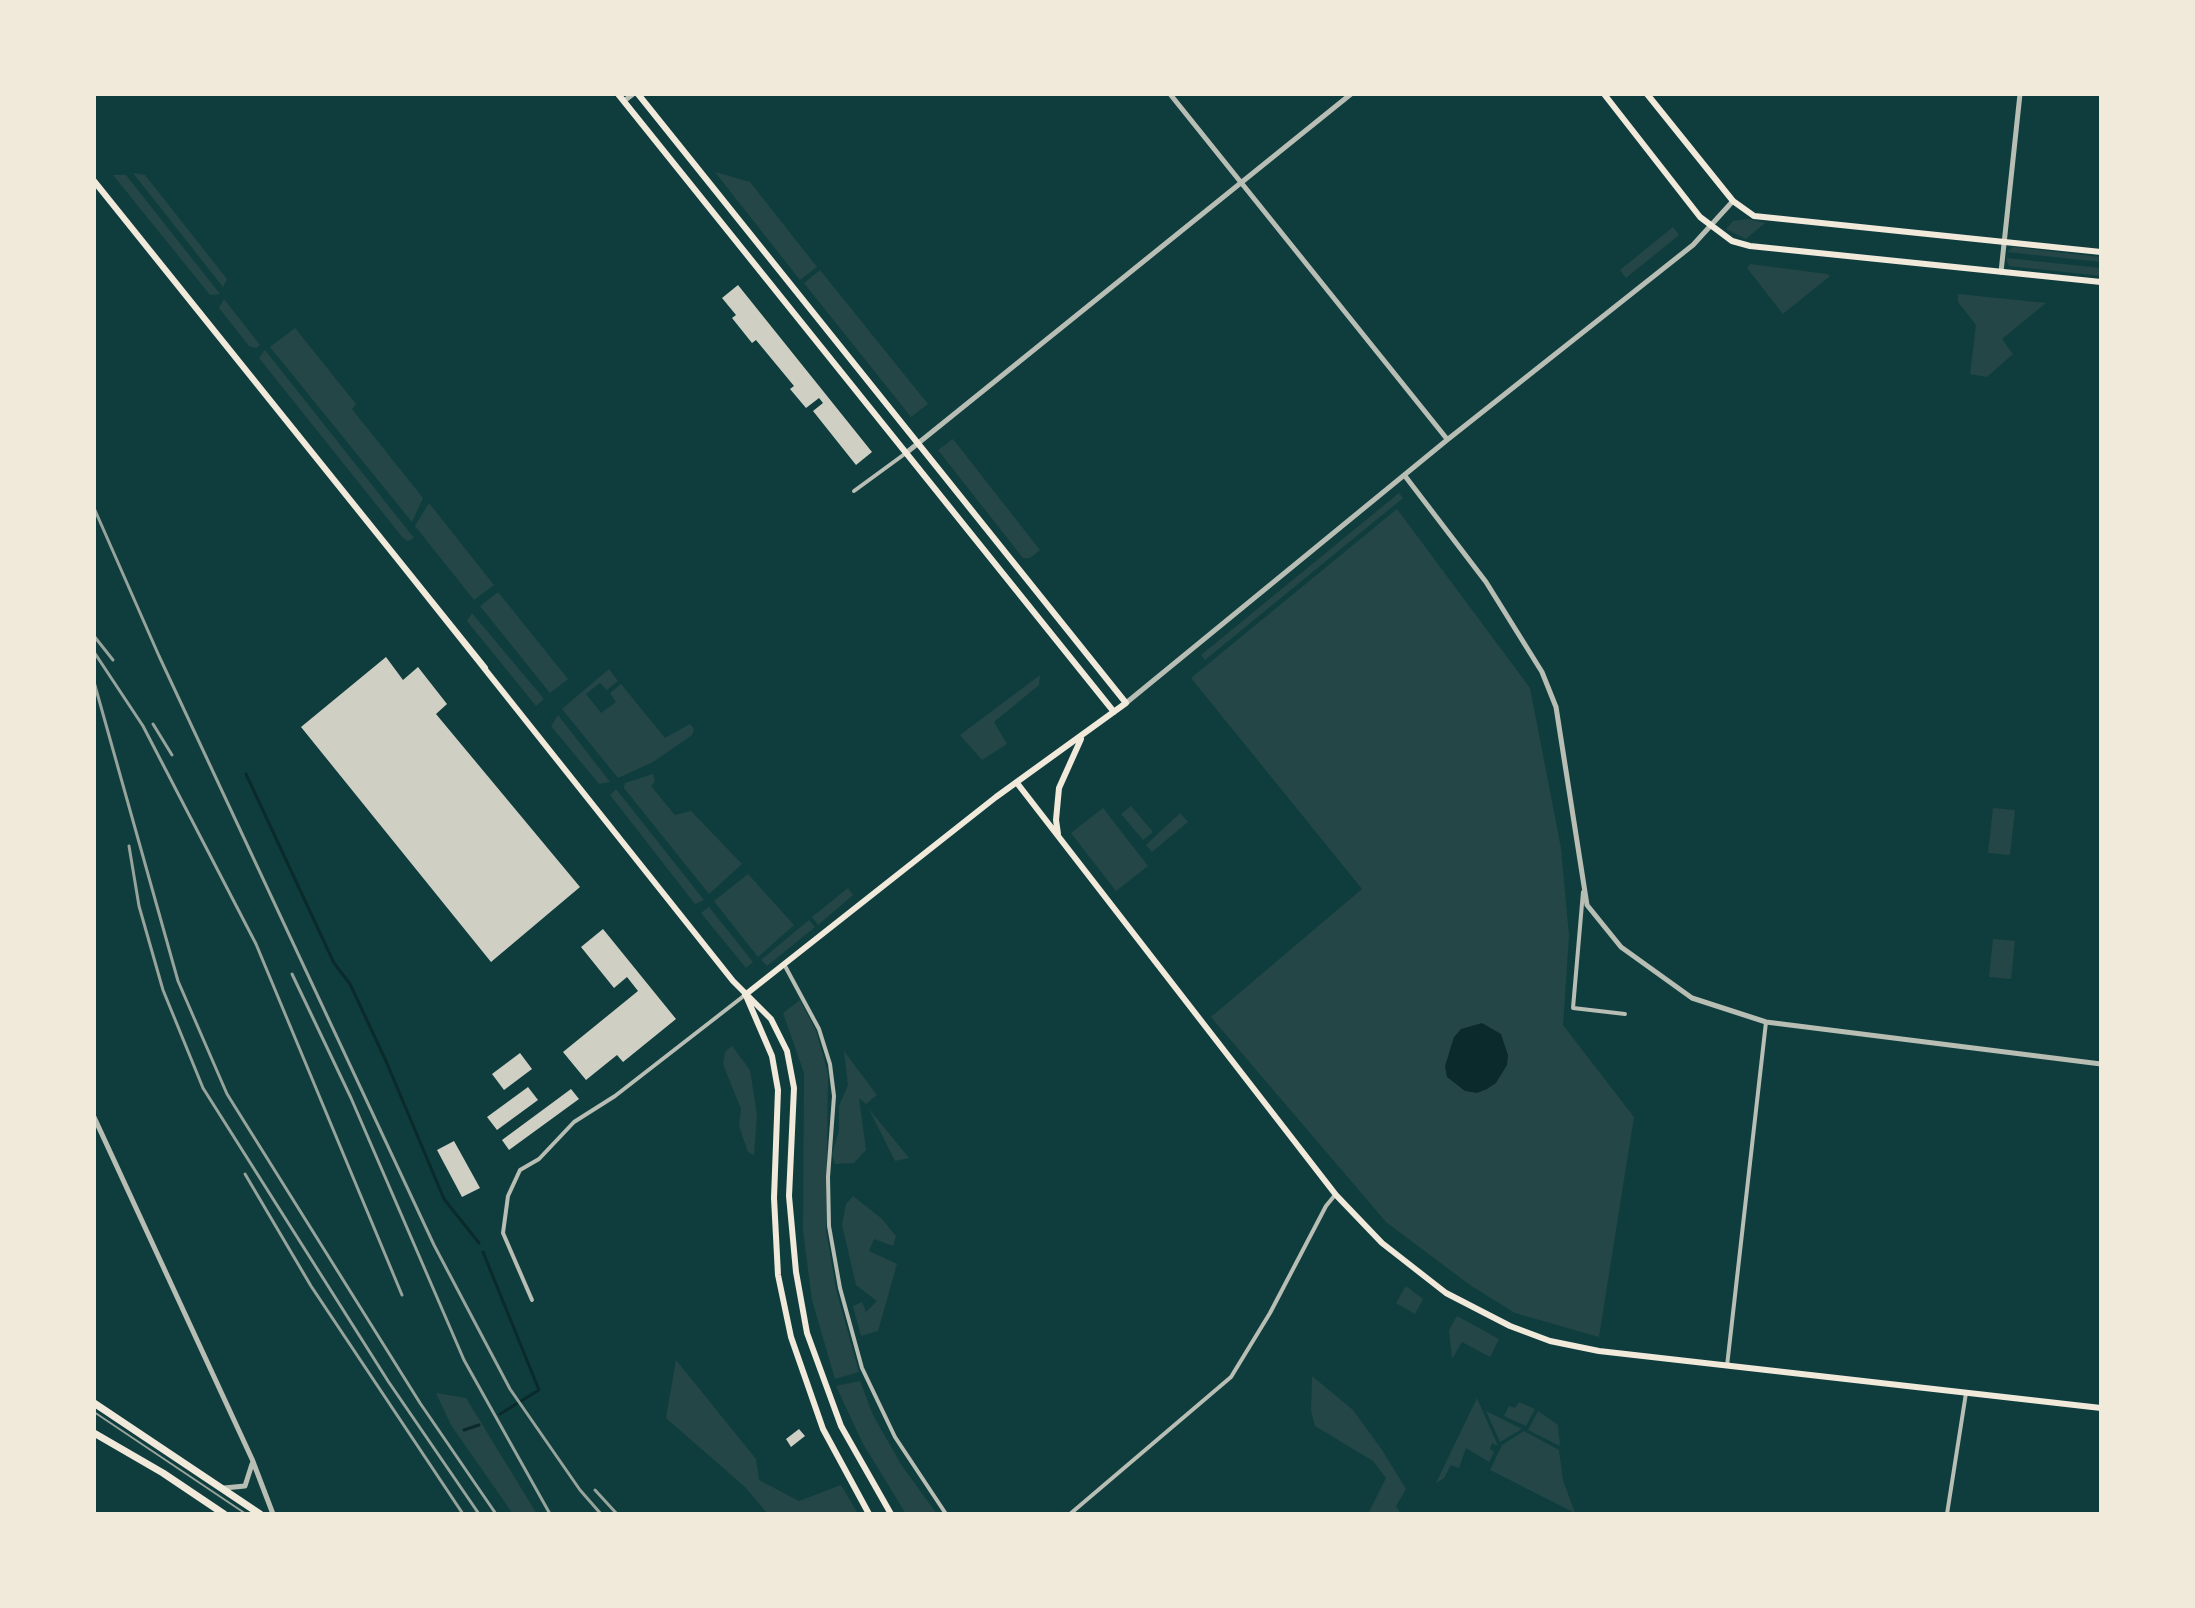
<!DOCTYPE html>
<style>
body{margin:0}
#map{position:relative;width:2195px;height:1608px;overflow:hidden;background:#0f3d3e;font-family:"Fira Sans Condensed",sans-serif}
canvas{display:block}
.frame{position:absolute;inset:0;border:96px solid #f1e9da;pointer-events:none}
</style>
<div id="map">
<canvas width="2195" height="1608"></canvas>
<div class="frame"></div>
</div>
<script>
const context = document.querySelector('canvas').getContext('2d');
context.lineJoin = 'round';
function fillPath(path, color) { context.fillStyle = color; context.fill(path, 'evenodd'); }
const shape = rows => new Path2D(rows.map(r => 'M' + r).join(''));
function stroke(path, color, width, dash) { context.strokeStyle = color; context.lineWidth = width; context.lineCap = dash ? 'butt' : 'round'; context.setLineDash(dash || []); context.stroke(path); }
fillPath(shape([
 [715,172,750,182,817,267,800,280],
 [133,173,145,175,227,279,223,287],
 [113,175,126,175,220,294,210,295],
 [1748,219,1765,223,1746,239,1726,229,1733,221],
 [1673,227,1679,235,1626,278,1620,270],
 [2013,247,2101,257,2101,262,2007,252],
 [2006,258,2101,268,2101,276,2009,266],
 [1750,264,1827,274,1830,276,1783,314,1747,268],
 [820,270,928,404,911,417,804,283],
 [1958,294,2046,303,2002,339,2013,354,1987,377,1970,374,1976,325,1958,302],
 [224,299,260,345,256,348,249,346,219,308],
 [295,328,356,404,352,409,423,498,412,522,270,347],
 [265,350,414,538,408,541,403,538,259,358],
 [953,439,1040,550,1030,558,1023,558,938,450],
 [1399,493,1403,498,1205,660,1201,655],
 [429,503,494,585,474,600,415,526],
 [1397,509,1530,688,1561,848,1569,936,1563,1025,1634,1117,1599,1337,1515,1313,1470,1285,1386,1222,1211,1017,1362,889,1191,678],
 [498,592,568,679,550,693,480,606],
 [472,613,544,699,536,706,467,621],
 [609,669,618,681,607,690,600,683,586,694,601,713,616,702,610,693,621,684,665,738,690,724,694,729,692,735,653,762,618,778,562,709],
 [1040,675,1039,685,994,722,1007,744,982,760,960,735],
 [558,715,610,782,599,784,551,726],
 [653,774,655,781,651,786,675,815,691,811,742,864,709,894,624,788,625,783],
 [616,789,704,900,695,904,610,795],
 [1131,806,1153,832,1143,840,1121,814],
 [1103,808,1148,866,1116,891,1071,833],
 [1993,808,2015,810,2010,855,1988,853],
 [1180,813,1188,822,1152,852,1146,845],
 [748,874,794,925,758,957,714,901],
 [848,888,853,895,818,925,812,917],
 [709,907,753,962,746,968,701,913],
 [809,920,815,927,767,966,761,960],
 [1993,939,2015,941,2011,979,1989,977],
 [800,1000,816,1031,828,1073,826,1230,836,1289,859,1372,835,1379,812,1300,803,1231,804,1073,783,1013],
 [732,1046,750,1070,757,1115,754,1155,748,1152,739,1126,741,1109,723,1064,725,1052],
 [844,1051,877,1095,866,1104,859,1098,866,1150,854,1163,835,1164,832,1154,839,1130,839,1106,848,1085],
 [869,1109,909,1158,895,1161],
 [853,1196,881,1218,896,1236,893,1246,874,1239,869,1251,897,1264,878,1331,861,1336,853,1306,862,1302,866,1312,877,1301,856,1285,842,1225,846,1204],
 [1406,1286,1423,1299,1415,1314,1396,1303],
 [1457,1316,1499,1339,1490,1357,1462,1342,1452,1359,1449,1330],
 [676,1360,756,1459,759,1480,799,1501,841,1485,858,1514,768,1514,745,1487,666,1418],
 [1312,1376,1353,1410,1382,1450,1406,1489,1396,1506,1401,1514,1368,1514,1386,1478,1373,1461,1315,1426,1311,1411],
 [860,1381,873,1415,902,1466,937,1514,906,1514,862,1442,836,1386],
 [436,1393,466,1398,537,1514,513,1514,451,1425],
 [1477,1398,1498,1446,1492,1443,1490,1449,1494,1452,1489,1462,1466,1448,1459,1468,1451,1465,1444,1478,1436,1483],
 [1519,1402,1535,1409,1526,1426,1504,1416,1509,1406,1515,1408],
 [1486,1411,1522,1429,1500,1442],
 [1538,1411,1558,1425,1560,1446,1528,1430],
 [1524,1431,1559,1450,1563,1480,1575,1513,1490,1470,1502,1445]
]), '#244646');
fillPath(shape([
 [1482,1023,1501,1034,1508,1055,1507,1065,1496,1083,1487,1089,1477,1093,1465,1091,1447,1077,1445,1066,1454,1037,1461,1029]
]), '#0a2a2b');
stroke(shape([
 [246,774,334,963,350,984,386,1061,444,1199,479,1243],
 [483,1252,539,1390,500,1414],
 [464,1430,479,1425]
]), '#0a2a2b', 3);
fillPath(shape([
 [738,285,872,452,856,465,813,411,823,403,819,398,806,408,790,389,794,386,756,340,752,343,732,318,736,315,722,298],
 [386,657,403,680,418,667,447,704,436,714,580,887,491,962,301,727],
 [603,929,676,1019,623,1062,617,1055,586,1080,563,1052,638,991,627,977,614,988,581,947],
 [520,1053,532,1069,504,1090,492,1074],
 [528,1087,538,1100,497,1130,487,1117],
 [571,1089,579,1099,509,1150,502,1140],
 [454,1141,480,1188,462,1197,437,1150],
 [799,1429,805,1436,791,1447,786,1439]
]), '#cfcfc3');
stroke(shape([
 [854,491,906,453],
 [1583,892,1573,1008,1625,1014],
 [785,966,819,1029,830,1064,834,1096,828,1177,829,1226,840,1288,862,1368,895,1437,946,1514],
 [532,1300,503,1233,508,1196,520,1170,539,1159,574,1122,615,1096,745,995],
 [1727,1366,1766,1022],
 [1070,1514,1231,1377,1270,1313,1326,1206,1335,1195],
 [1947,1514,1966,1393]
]), '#b8beb3', 4);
stroke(shape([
 [1170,94,1447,439],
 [624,101,633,94],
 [2001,272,2020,94],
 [906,453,1351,94],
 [1405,476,1486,582,1542,672,1556,707,1587,905,1621,947,1692,998,1766,1022,2101,1064],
 [1126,703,1447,440,1693,245,1733,201],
 [94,1117,252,1459,273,1514],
 [224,1488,245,1486,252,1464]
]), '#b8beb3', 5);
stroke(shape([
 [618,94,1114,712],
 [638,94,1126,703,996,797,745,995],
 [1604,94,1700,217,1732,241,1750,246,2101,282],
 [1647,94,1733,201,1754,216,2101,252],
 [94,181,485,668],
 [383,541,733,981,771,1019,787,1051,794,1088,789,1196,796,1272,807,1333,841,1426,891,1514],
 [1017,783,1336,1195,1382,1243,1446,1293,1510,1326,1550,1341,1599,1351,2101,1408],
 [1058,834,1056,820,1059,788,1081,739],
 [747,998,772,1056,778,1090,774,1198,778,1275,791,1337,823,1429,869,1514]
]), '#f1e9da', 6);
stroke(shape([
 [94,1403,260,1514],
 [94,1433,163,1473,224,1514]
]), '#f1e9da', 7);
stroke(shape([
 [94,1412,246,1514]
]), '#97a49c', 2);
stroke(shape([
 [94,508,159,656,434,1245,510,1389,580,1490,601,1514],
 [94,636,113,660],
 [94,652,143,726,256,944,402,1295],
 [94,682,178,981,227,1094,420,1403,496,1514],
 [153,724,172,755],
 [129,846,139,906,163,990,203,1088,388,1381,479,1514],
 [292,974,351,1098,464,1360,550,1514],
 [245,1174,311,1286,463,1514],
 [595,1490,617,1514]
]), '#97a49c', 3);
</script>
